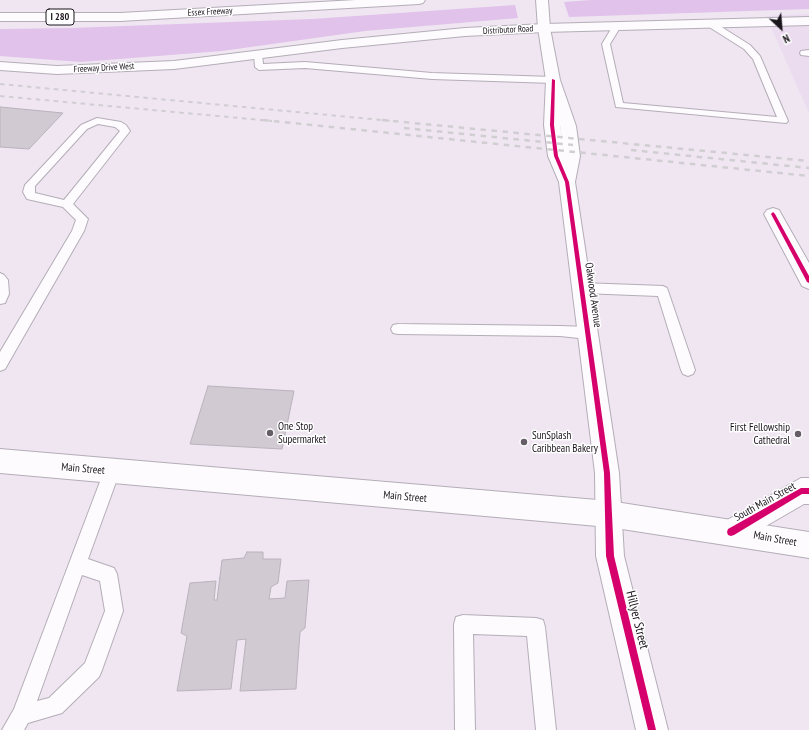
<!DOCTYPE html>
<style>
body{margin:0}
#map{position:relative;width:809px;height:730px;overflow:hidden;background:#efe6f2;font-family:"PT Sans Narrow",sans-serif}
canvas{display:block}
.north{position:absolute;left:761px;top:8px;width:40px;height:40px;-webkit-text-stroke:3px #fff;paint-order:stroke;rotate:154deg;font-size:11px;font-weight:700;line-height:16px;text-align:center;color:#1a141b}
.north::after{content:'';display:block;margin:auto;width:14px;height:18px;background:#1a141b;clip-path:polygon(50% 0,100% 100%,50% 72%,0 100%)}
</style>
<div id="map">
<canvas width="809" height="730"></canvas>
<div class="north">N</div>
</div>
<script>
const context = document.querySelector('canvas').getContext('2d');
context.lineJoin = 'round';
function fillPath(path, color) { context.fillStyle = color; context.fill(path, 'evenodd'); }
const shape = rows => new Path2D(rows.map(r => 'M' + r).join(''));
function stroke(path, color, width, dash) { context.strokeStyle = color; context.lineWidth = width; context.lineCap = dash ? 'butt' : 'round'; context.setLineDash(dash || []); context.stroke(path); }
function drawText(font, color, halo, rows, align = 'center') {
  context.font = font + ' "PT Sans Narrow",sans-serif'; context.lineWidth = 3; context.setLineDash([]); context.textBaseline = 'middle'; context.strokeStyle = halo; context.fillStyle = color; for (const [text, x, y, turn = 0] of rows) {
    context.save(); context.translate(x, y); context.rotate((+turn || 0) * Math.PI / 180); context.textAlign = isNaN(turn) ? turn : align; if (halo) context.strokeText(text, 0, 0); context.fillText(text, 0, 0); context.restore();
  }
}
fillPath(shape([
 [809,14,809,113,766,16]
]), '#ebdcf0');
fillPath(shape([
 [591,0,809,0,809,9,569,17,564,2],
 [515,5,518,18,365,31,222,51,81,62,0,56,0,29,71,28,312,19]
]), '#e1c2ea');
const building = shape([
 [0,107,63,113,29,149,0,147,0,107],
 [208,386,294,391,282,449,190,444,208,386],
 [247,552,263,552,263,559,281,559,278,583,271,587,269,599,285,598,287,581,309,580,305,628,300,632,296,689,240,691,246,639,237,640,231,689,177,691,187,636,181,633,190,583,216,581,214,600,217,600,222,560,244,558,247,552]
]);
fillPath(building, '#d1cad3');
stroke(building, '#b9b2bb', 1);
const lane = shape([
 [706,21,712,21,750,45,760,56,788,121,786,123,616,107,602,44,614,24,617,24,621,26,610,44,623,103,777,117,753,59,744,49,706,25,706,21],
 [809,50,809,56,801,55,800,53,801,51,809,50],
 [258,51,262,54,263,64,305,62,432,73,553,77,557,80,553,83,432,79,305,68,259,70,255,67,254,54,258,51],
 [97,118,121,122,126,125,130,131,73,204,88,219,84,231,5,369,0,371,0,352,72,231,76,220,63,207,27,199,23,192,25,185,81,125,97,118],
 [98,124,115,127,120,131,64,200,35,193,35,186,87,129,98,124],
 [0,273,4,275,8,280,9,294,5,303,0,304,0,273],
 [582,283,663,286,667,288,695,370,693,374,688,376,683,374,681,370,658,296,582,293,578,291,576,288,578,285,582,283],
 [398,324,560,326,588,327,593,329,595,333,593,337,588,339,560,336,398,334,393,333,391,329,393,325,398,324],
 [112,463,118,466,120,471,88,559,114,568,117,574,123,611,102,670,99,677,62,713,28,723,24,730,2,730,14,709,104,471,106,466,112,463],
 [82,575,100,581,105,611,85,663,49,698,37,701,82,575],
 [463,615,536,618,543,620,545,627,556,730,536,730,527,636,473,634,475,730,455,730,454,624,456,617,463,615]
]);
const street = shape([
 [536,0,548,0,550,28,560,80,576,126,580,156,575,182,619,473,624,556,668,730,636,730,596,556,595,473,559,182,548,156,544,125,546,80,538,28,536,0],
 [560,124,560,126,563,148,560,125,560,124],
 [773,208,779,210,809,263,809,289,802,286,764,214,767,210,773,208],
 [801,478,809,478,809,504,804,504,740,541,731,545,722,541,718,532,722,523,801,478]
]);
const secondary = shape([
 [809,17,809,25,544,32,465,36,342,48,174,69,57,74,0,70,0,62,57,66,174,61,342,40,465,28,544,24,809,17]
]);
const primary = shape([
 [0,449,609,501,809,532,809,558,609,527,0,473,0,449]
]);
const highway = shape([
 [356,0,425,0,423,3,419,4,120,21,0,21,0,13,120,13,356,0]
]);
stroke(lane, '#b4adb7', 2);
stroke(street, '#b4adb7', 2);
stroke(secondary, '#b4adb7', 2);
stroke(primary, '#b4adb7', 2);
stroke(highway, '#b4adb7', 2);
fillPath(lane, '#fdfbfd');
fillPath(street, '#fdfbfd');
fillPath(secondary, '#fdfbfd');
fillPath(primary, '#fdfbfd');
fillPath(highway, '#fdfbfd');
stroke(shape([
 [0,84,392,121],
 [0,96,272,121]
]), '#d1ced2', 2, [4.5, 4.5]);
stroke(shape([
 [263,120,809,176],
 [382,120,809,161],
 [404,128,573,145],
 [631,150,809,168]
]), '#d1ced2', 2.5, [5.5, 5.5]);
fillPath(shape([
 [552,79,555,80,554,125,558,156,569,182,610,473,614,556,656,730,648,730,606,556,604,473,565,182,554,156,550,125,552,79],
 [773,212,775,214,809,276,809,283,807,282,771,214,773,212],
 [801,488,809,488,809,494,802,494,734,535,731,536,728,535,727,532,728,529,801,488]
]), '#d6006c');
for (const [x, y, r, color] of [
 [270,433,4,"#655e66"],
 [798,434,4,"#655e66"],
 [524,442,4,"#655e66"]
]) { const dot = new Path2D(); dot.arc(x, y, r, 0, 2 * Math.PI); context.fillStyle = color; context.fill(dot); stroke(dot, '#fff', 1.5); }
drawText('9px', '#1a141b', '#fff', [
 ["Essex Freeway",210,12,-3],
 ["Distributor Road",508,30,-3],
 ["Freeway Drive West",104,68,-3]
]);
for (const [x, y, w] of [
 [60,17,28]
]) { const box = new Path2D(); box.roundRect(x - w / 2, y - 8, w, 16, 3); context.fillStyle = '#fff'; context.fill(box); stroke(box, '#1a141b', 1); }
drawText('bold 10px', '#1a141b', null, [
 ["I 280",60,17]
]);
drawText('11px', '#1a141b', '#fff', [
 ["Oakwood Avenue",593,295,82],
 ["Main Street",83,469,5],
 ["Main Street",405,497,5],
 ["South Main Street",765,502,-29],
 ["Main Street",775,539,10]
]);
drawText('11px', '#1a141b', '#fff', [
 ["One Stop",278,427],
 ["Supermarket",278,440],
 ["First Fellowship",790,428,"right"],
 ["Cathedral",790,441,"right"],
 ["SunSplash",532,436],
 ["Caribbean Bakery",532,449]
], 'left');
drawText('13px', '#1a141b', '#fff', [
 ["Hillyer Street",637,620,76]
]);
</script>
